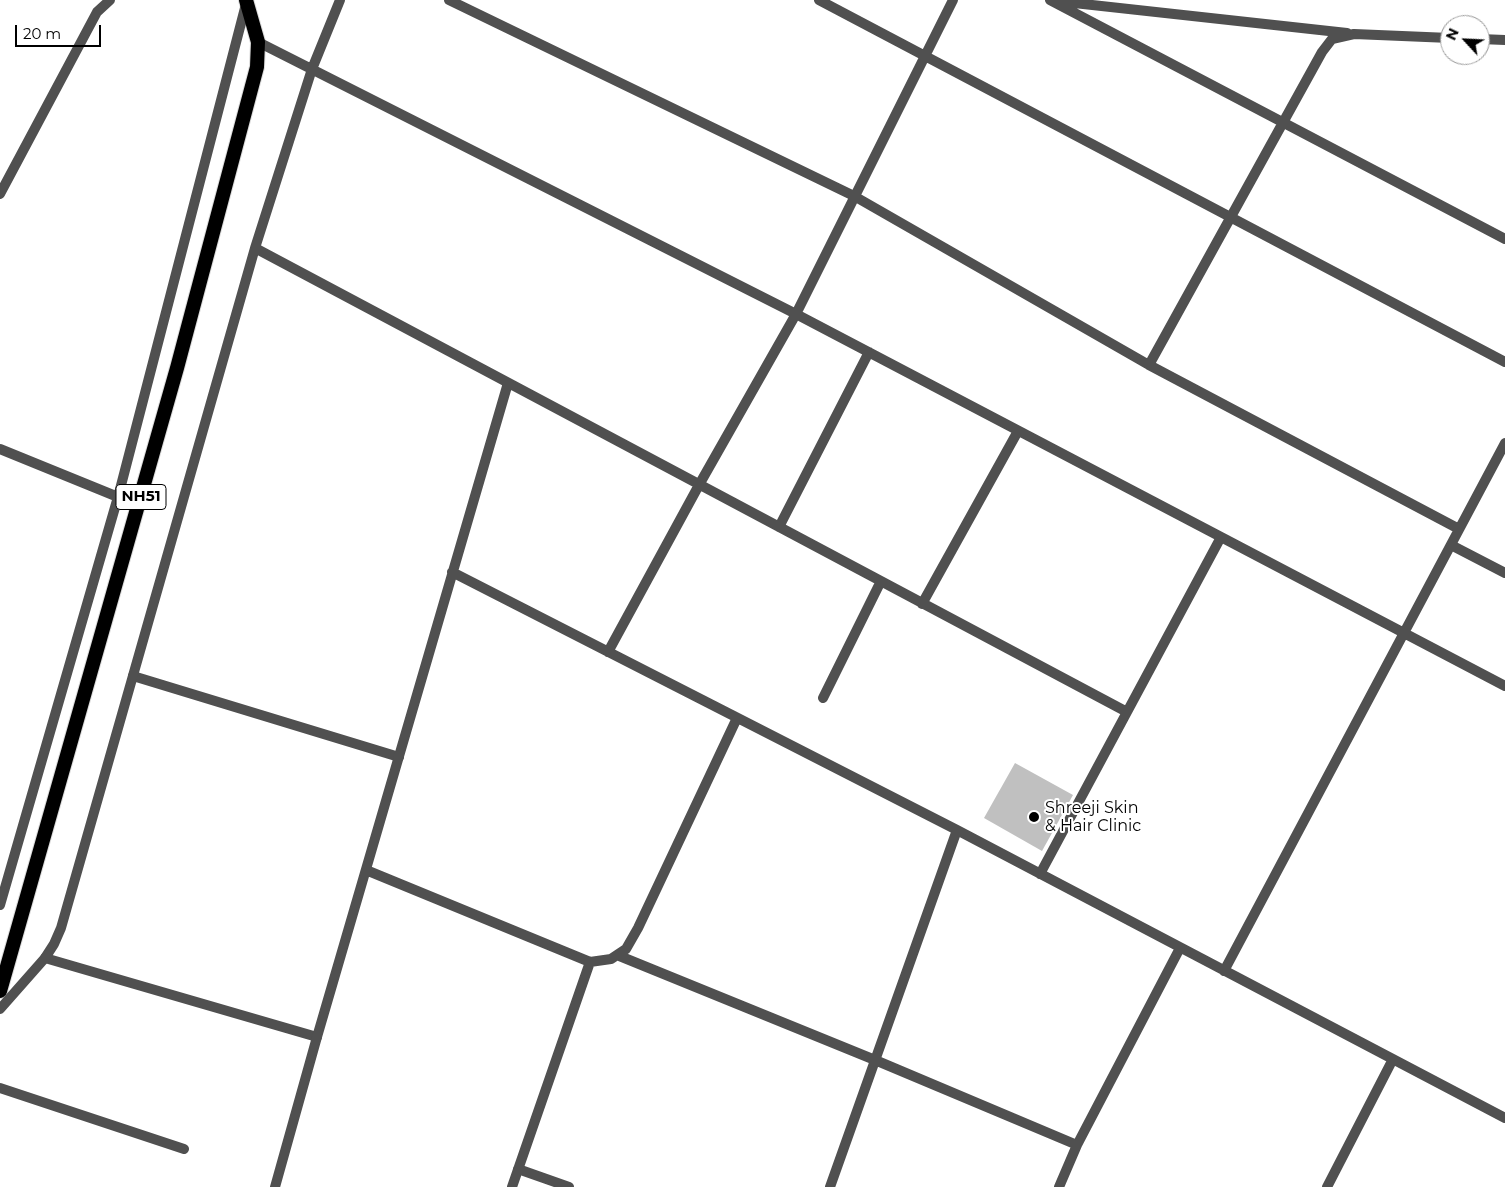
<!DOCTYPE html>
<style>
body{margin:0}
#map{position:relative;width:1505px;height:1187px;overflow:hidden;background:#fff;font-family:Montserrat,sans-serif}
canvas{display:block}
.north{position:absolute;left:1440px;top:15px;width:50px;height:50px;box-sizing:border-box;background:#fff;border:1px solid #999;border-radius:50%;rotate:295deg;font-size:14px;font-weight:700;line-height:20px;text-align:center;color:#000}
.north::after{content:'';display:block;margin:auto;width:18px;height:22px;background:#000;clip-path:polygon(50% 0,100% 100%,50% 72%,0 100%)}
.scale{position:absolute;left:15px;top:25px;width:86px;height:22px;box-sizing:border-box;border:2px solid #000;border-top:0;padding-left:6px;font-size:15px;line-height:18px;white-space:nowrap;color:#000;-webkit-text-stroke:4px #fff;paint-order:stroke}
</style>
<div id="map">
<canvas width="1505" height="1187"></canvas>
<div class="north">N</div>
<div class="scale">20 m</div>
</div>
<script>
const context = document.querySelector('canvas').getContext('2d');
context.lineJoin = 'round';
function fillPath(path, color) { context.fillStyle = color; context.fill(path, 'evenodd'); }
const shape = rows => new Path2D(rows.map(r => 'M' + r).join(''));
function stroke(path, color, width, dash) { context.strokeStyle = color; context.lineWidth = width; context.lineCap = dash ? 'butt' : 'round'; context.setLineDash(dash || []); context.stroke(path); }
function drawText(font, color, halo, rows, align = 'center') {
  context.font = font + ' Montserrat,sans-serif'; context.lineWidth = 4; context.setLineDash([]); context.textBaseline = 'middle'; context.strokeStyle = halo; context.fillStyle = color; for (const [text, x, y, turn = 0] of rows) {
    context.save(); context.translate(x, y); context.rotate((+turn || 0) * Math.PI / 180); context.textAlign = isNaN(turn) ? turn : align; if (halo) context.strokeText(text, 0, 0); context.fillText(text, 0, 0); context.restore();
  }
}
fillPath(shape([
 [1015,763,1073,795,1042,851,984,818]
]), '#c0c0c0');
const trunk = shape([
 [0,991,177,368,257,67,258,42,246,0]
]);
stroke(trunk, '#dbdbdb', 16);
stroke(shape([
 [133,676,399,757],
 [45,958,317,1037],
 [0,1088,184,1149]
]), '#505050', 10);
stroke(shape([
 [449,0,854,196,1149,365,1459,529],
 [819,0,1505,362],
 [1050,0,1505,239],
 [1056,1,1347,33],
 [1480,39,1505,40],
 [258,42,796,314,1505,686],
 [0,194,97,12,110,0],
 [255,248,1127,712],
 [1149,365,1322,52,1332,39,1354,34,1450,38],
 [0,449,118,497],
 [779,527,869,352],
 [1451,545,1505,573],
 [452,572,957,830,1505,1118],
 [922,604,1018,431],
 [608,652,699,485,796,314,953,0],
 [823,698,881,581],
 [366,870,590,962,611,959,626,949,638,928,737,718],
 [1040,874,1221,537],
 [0,905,118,497,246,4],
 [617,955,875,1060,1077,1145],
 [1224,971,1505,443],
 [0,1009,45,958,54,944,61,928,255,248,312,69,340,0],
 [518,1169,569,1187],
 [275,1187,317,1037,508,383],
 [512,1187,590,962],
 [830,1187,957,830],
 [1059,1187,1077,1145,1180,948],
 [1327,1187,1393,1059]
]), '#505050', 10);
stroke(trunk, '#000', 14);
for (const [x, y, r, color] of [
 [1034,817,6,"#000"]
]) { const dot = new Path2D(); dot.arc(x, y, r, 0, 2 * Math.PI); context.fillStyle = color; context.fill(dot); stroke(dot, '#fff', 2); }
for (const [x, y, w] of [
 [141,497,50]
]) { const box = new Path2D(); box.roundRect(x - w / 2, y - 12.5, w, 25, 4); context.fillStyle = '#fff'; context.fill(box); stroke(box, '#000', 1); }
drawText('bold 15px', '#000', null, [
 ["NH51",141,497]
]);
drawText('16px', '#000', '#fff', [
 ["Shreeji Skin",1045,808],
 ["& Hair Clinic",1045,826]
], 'left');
</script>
